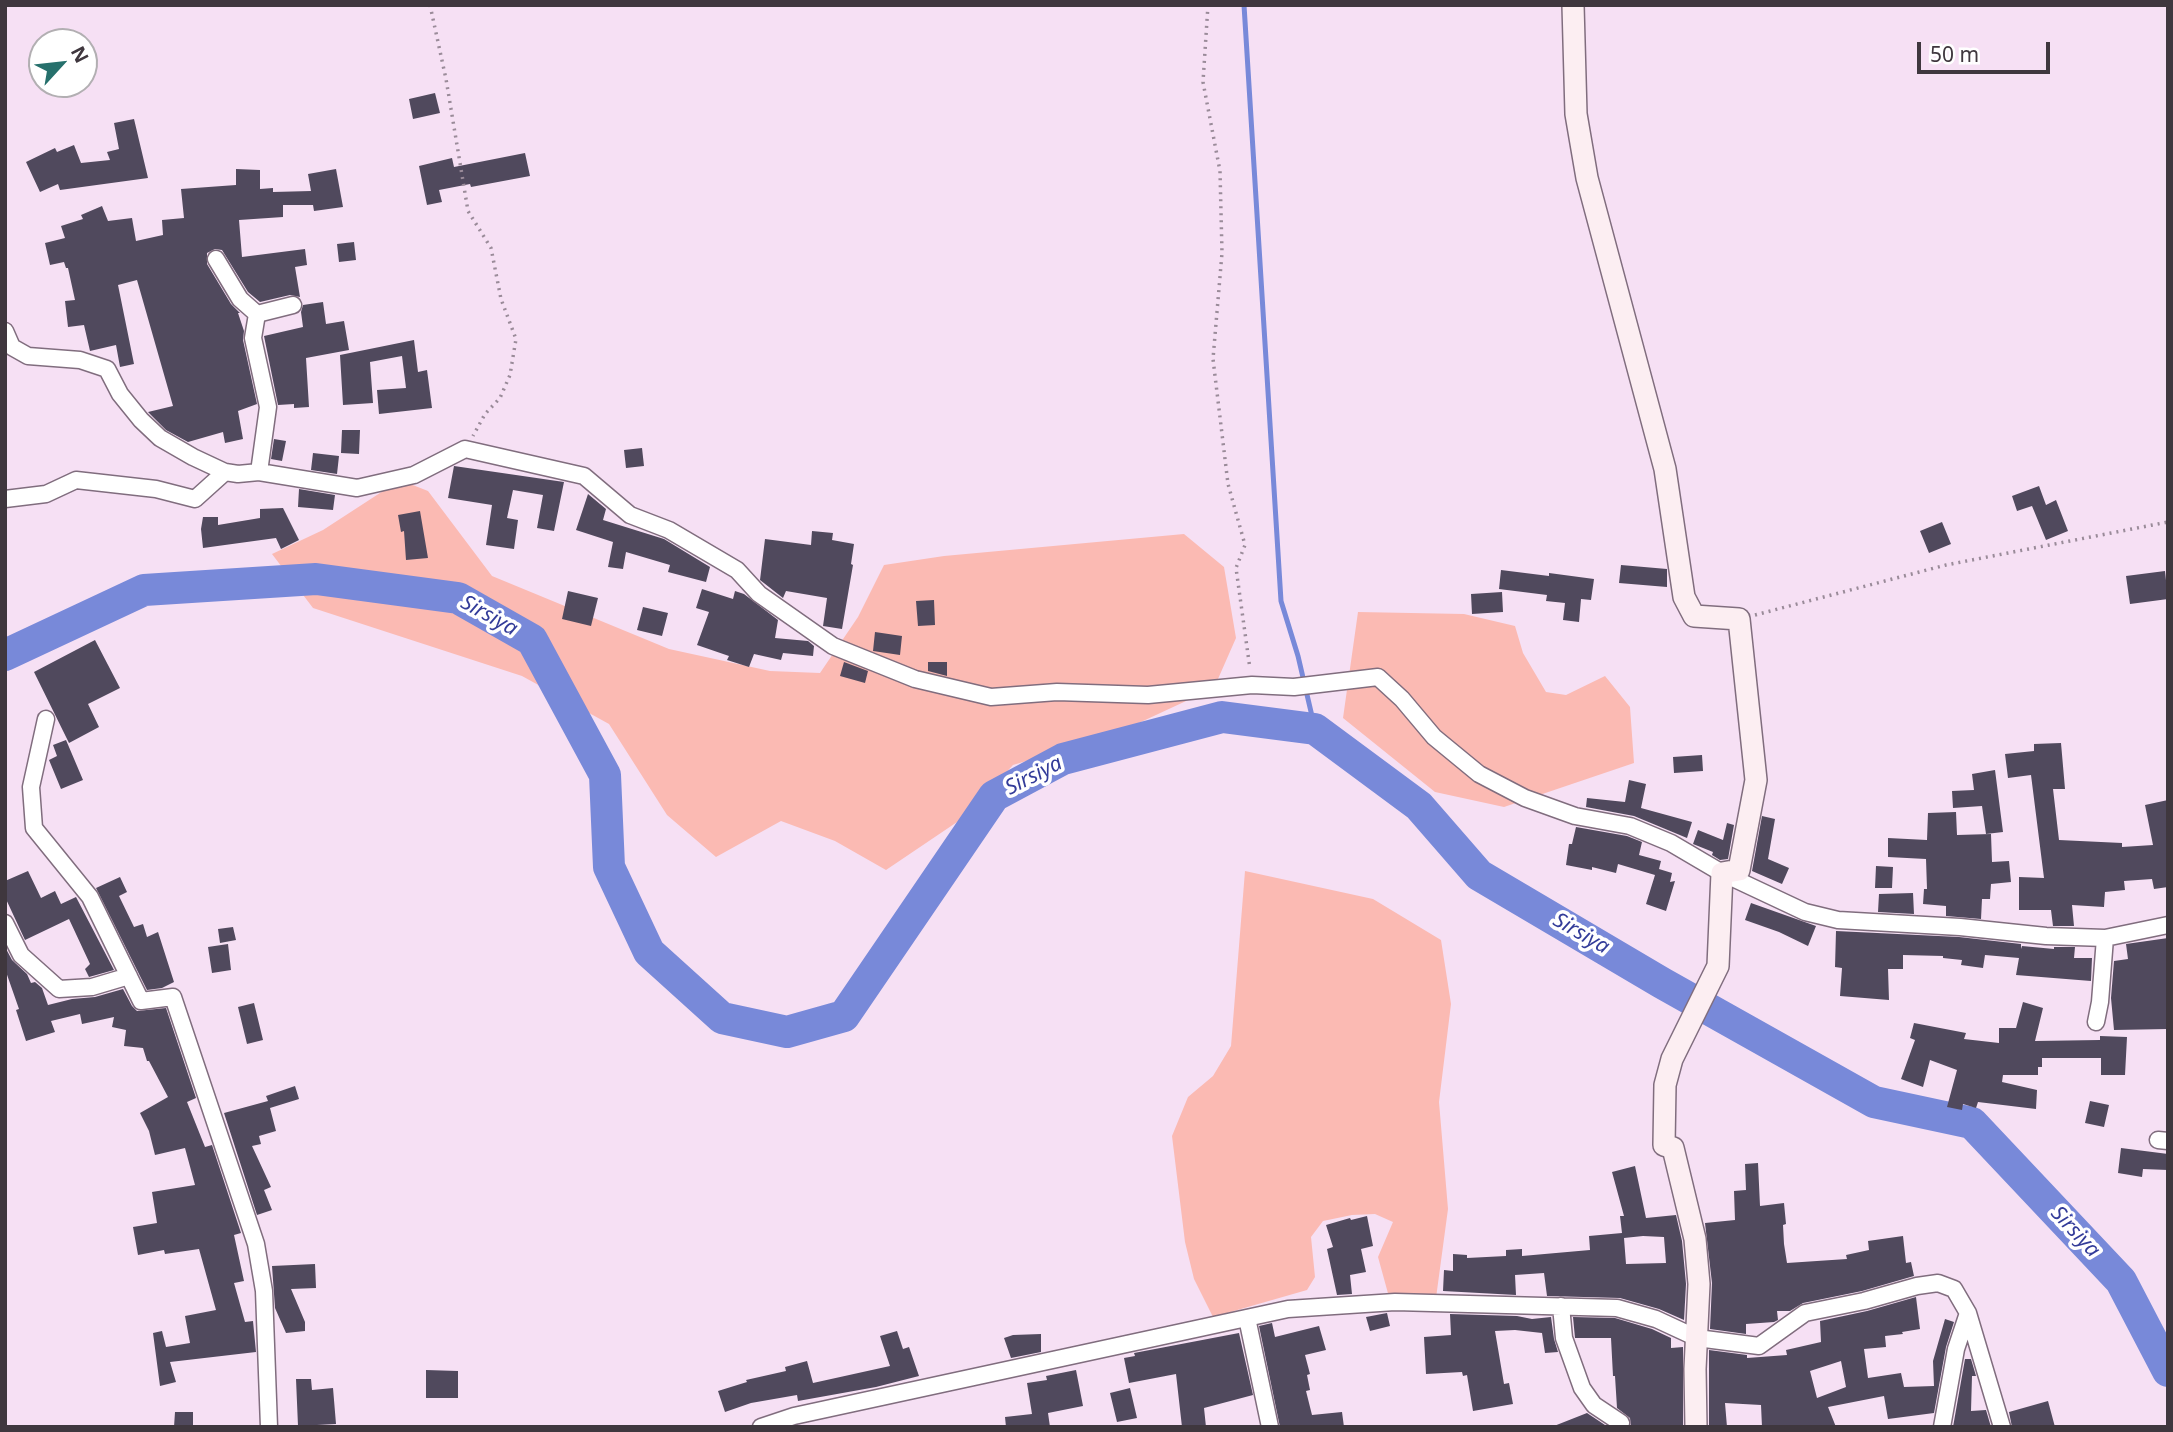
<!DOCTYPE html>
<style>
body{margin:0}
#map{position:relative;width:2173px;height:1432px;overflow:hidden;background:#f6e0f4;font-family:"Noto Sans",sans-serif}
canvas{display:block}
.frame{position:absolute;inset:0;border:7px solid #3f373e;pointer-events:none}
.north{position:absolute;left:28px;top:28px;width:70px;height:70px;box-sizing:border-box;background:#fff;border:2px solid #b2afb2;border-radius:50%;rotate:63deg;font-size:19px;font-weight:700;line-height:28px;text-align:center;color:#3f373e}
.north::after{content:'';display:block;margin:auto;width:24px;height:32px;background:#26706c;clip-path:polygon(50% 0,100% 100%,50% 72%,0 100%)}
.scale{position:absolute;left:1917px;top:42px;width:133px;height:32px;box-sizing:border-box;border:4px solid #3f373e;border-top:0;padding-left:9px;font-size:21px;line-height:24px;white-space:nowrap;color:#3f373e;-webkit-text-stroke:5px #fff;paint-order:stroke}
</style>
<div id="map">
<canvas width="2173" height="1432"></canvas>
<div class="frame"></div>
<div class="north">N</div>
<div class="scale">50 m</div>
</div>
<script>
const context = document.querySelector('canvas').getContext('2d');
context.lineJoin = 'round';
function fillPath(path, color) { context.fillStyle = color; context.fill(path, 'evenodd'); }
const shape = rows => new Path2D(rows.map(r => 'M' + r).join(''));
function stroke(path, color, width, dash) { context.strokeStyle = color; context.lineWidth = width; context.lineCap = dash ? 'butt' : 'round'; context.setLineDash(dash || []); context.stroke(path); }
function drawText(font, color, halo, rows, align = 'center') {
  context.font = font + ' "Noto Sans",sans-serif'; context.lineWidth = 7; context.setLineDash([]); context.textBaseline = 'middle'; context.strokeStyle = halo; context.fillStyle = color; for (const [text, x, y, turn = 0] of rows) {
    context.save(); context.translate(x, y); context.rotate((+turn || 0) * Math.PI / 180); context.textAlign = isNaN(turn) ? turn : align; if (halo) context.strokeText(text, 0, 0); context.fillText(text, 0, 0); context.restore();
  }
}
fillPath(shape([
 [400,480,428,491,492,576,669,649,770,671,820,673,858,617,884,565,944,556,1184,534,1224,567,1236,638,1214,688,1113,735,1013,765,966,816,886,870,835,841,781,821,716,857,667,815,609,724,522,676,313,608,272,554,323,530],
 [1358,612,1464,614,1515,626,1523,653,1546,692,1566,695,1605,676,1630,707,1634,763,1504,807,1435,792,1343,718],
 [1245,871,1373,899,1441,940,1451,1004,1439,1102,1448,1209,1436,1298,1389,1297,1378,1257,1393,1222,1375,1214,1352,1215,1323,1221,1311,1237,1315,1277,1307,1290,1213,1317,1194,1279,1185,1242,1172,1136,1188,1097,1213,1076,1231,1046]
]), '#fbbab3');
stroke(shape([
 [1244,5,1281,601,1298,656,1315,729]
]), '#7889d9', 5);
stroke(shape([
 [5,655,144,590,316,579,458,598,532,640,605,775,609,867,649,952,722,1018,787,1032,844,1016,994,796,1063,759,1222,717,1315,729,1419,806,1479,875,1662,983,1874,1102,1972,1123,2121,1281,2168,1371]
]), '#7889d9', 32);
fillPath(shape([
 [435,93,440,113,413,119,409,99],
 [134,119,148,178,60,190,58,184,40,192,26,162,55,148,57,152,74,145,81,163,110,160,107,152,119,149,114,123],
 [525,153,530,176,471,187,470,184,439,190,442,202,427,205,419,166,452,158,454,167],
 [236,169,260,170,260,189,273,188,273,192,311,191,308,174,336,169,343,207,314,211,313,205,283,205,283,217,239,220,242,257,305,249,307,265,295,267,300,297,290,295,260,302,248,292,222,250,215,249,207,253,207,264,231,304,240,313,238,313,244,331,243,340,257,404,238,411,243,439,225,443,223,432,188,442,166,430,148,412,173,406,137,280,118,285,134,364,120,367,116,345,90,351,84,325,68,327,65,301,75,300,68,268,66,268,64,262,50,265,45,243,65,238,61,226,83,219,81,215,102,206,108,221,132,218,136,241,163,235,162,220,184,218,181,189,236,185],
 [354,242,356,260,339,262,337,244],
 [323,302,326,324,344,321,349,350,306,358,309,407,294,408,294,404,278,405,264,336,303,327,301,312,303,305],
 [414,340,418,372,427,370,432,408,379,414,377,390,406,388,402,356,370,362,373,403,343,405,340,355],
 [342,430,360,430,359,454,341,453],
 [274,439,286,441,282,461,271,459],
 [642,448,644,466,626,468,624,450],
 [313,453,339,456,337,474,311,470],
 [454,466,564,482,554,531,537,528,543,495,513,490,507,518,518,520,514,549,486,545,492,505,448,498],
 [2039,486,2046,505,2056,500,2068,531,2046,540,2032,506,2017,511,2012,496],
 [299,489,335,495,333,510,298,507],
 [588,494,606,509,603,520,664,539,710,567,706,582,668,572,670,565,626,552,623,569,608,567,613,542,576,530],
 [283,508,299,540,281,549,276,538,203,548,201,529,203,517,218,517,218,525,260,518,260,509],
 [420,511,428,558,406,560,404,531,401,532,398,515],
 [1942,522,1951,544,1929,553,1920,531],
 [812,531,833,533,832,540,854,544,851,564,853,565,842,629,823,626,827,598,786,591,783,598,760,580,765,539,811,545],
 [1621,565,1667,569,1667,587,1619,583],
 [1501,570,1549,576,1549,573,1594,579,1591,600,1581,599,1579,622,1563,620,1565,603,1546,601,1547,595,1499,589],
 [2165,571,2168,599,2130,604,2126,576],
 [702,589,733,599,735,591,744,594,778,620,775,638,808,641,814,646,813,656,783,653,781,660,754,654,749,667,727,660,729,656,697,645,709,612,696,608],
 [568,591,598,598,591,626,562,619],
 [1502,592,1503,612,1472,614,1471,594],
 [934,600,935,625,918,626,916,601],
 [643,607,668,613,662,636,637,630],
 [875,632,902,636,900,655,873,651],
 [95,640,120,688,88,704,99,727,69,743,34,672],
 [844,662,868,671,865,683,840,676],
 [928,662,947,662,947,676,928,671],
 [66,740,83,780,61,789,49,760,57,756,53,745],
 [2061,743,2065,789,2053,789,2059,840,2122,843,2122,847,2153,845,2145,805,2168,800,2168,887,2154,889,2152,879,2124,881,2125,890,2105,892,2104,907,2072,905,2074,926,2053,926,2051,910,2019,910,2019,877,2044,878,2031,775,2008,778,2005,754,2034,751,2034,744],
 [1702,755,1703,771,1674,773,1673,757],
 [1995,770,2003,832,1986,834,1982,806,1953,808,1952,791,1974,790,1972,774],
 [1629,780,1646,784,1641,808,1692,822,1687,838,1634,816,1586,807,1587,798,1625,802],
 [1956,812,1957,835,1991,834,1992,862,2009,861,2011,882,1991,884,1990,899,1982,899,1981,919,1946,916,1946,906,1923,904,1924,889,1927,889,1926,859,1888,857,1888,838,1927,840,1928,813],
 [1762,816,1775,819,1768,859,1789,868,1782,884,1752,871],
 [1727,823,1734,825,1728,859,1720,860,1712,855,1713,852,1693,844,1698,830,1723,840],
 [1576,827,1627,836,1642,842,1639,855,1661,861,1659,869,1672,873,1670,882,1675,881,1666,911,1646,904,1655,875,1618,864,1616,873,1592,867,1592,870,1566,865,1569,844,1572,844],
 [1876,866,1893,867,1892,888,1875,888],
 [28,871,41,898,55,891,61,904,76,897,114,970,89,977,85,969,90,964,69,919,25,940,5,897,5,881],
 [120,877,127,892,119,896,134,927,143,924,147,937,158,932,174,982,162,988,147,990,96,888],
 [1913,893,1914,914,1878,912,1879,894],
 [1751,903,1816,926,1808,946,1779,932,1745,920],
 [233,927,236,940,220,943,218,929],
 [1836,931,1959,937,2021,944,2021,949,2022,946,2054,949,2054,947,2075,947,2074,958,2092,958,2091,981,2016,975,2019,958,1985,955,1983,968,1961,965,1962,960,1943,958,1943,956,1903,955,1903,969,1888,969,1889,1000,1840,996,1842,968,1835,967],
 [2168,938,2168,1029,2114,1030,2111,998,2114,961,2128,959,2126,944],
 [228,944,231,970,212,973,208,947],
 [5,947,12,960,27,974,31,983,35,982,42,988,48,1005,72,999,95,997,123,989,132,1006,137,1011,166,1008,196,1098,187,1102,205,1147,212,1145,241,1233,234,1235,244,1281,234,1283,245,1322,253,1321,256,1352,170,1362,176,1382,160,1386,153,1333,162,1331,166,1347,190,1343,185,1316,216,1310,199,1249,165,1254,164,1250,138,1255,133,1227,157,1223,152,1192,195,1185,185,1148,155,1155,149,1131,140,1113,168,1097,149,1061,147,1061,143,1048,124,1046,126,1030,112,1027,114,1017,82,1024,80,1014,51,1021,55,1032,26,1041,16,1010,19,1009,5,969],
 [2023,1002,2043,1008,2035,1041,2100,1040,2100,1036,2127,1037,2125,1075,2101,1075,2101,1058,2042,1058,2042,1067,2038,1067,2038,1075,2003,1075,2002,1082,2037,1090,2036,1109,1978,1102,1976,1108,1963,1104,1962,1110,1947,1107,1957,1070,1930,1060,1923,1087,1901,1079,1915,1040,1910,1038,1914,1023,1966,1033,1964,1039,1999,1043,1999,1028,2016,1028],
 [254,1003,263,1040,247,1044,238,1007],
 [295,1086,299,1099,270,1108,276,1131,259,1136,261,1144,252,1146,271,1187,264,1190,272,1210,257,1215,224,1113,268,1101,266,1096],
 [2090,1101,2109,1105,2104,1127,2085,1123],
 [2121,1148,2168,1154,2168,1170,2143,1169,2142,1177,2118,1173],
 [1758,1163,1760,1206,1784,1203,1786,1224,1783,1225,1784,1244,1787,1263,1847,1259,1846,1255,1869,1250,1868,1241,1903,1236,1906,1263,1911,1262,1914,1276,1862,1291,1803,1303,1790,1311,1777,1311,1778,1320,1774,1322,1746,1324,1746,1334,1710,1329,1712,1283,1705,1223,1735,1220,1734,1191,1746,1190,1745,1164],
 [1635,1166,1646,1218,1676,1215,1682,1241,1686,1284,1684,1320,1659,1309,1620,1298,1547,1296,1544,1273,1515,1275,1516,1295,1443,1291,1444,1270,1453,1271,1453,1254,1467,1255,1467,1258,1506,1256,1506,1250,1522,1249,1522,1256,1590,1250,1589,1236,1622,1233,1620,1216,1624,1216,1612,1172],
 [1643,1236,1664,1237,1666,1263,1626,1264,1624,1238],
 [1367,1216,1373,1246,1361,1249,1366,1272,1350,1275,1352,1294,1337,1295,1327,1249,1333,1247,1326,1225,1350,1218,1351,1220],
 [315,1264,316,1288,291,1289,305,1322,305,1331,286,1333,275,1308,272,1266],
 [1916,1297,1920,1329,1902,1332,1903,1334,1885,1336,1886,1347,1864,1349,1868,1378,1901,1373,1904,1387,1934,1386,1933,1361,1945,1319,1954,1322,1946,1347,1934,1413,1888,1419,1884,1396,1828,1407,1836,1427,1762,1427,1761,1405,1725,1403,1727,1427,1709,1427,1709,1350,1747,1355,1747,1358,1787,1355,1786,1350,1821,1342,1820,1321,1867,1311],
 [1841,1361,1846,1387,1817,1398,1810,1371],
 [1387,1313,1390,1326,1370,1331,1366,1317],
 [1450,1314,1517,1316,1532,1319,1551,1317,1554,1339,1558,1352,1545,1353,1542,1333,1515,1330,1495,1331,1504,1384,1509,1383,1513,1404,1473,1411,1467,1375,1463,1376,1462,1372,1426,1374,1424,1337,1451,1335],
 [1573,1317,1615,1318,1652,1329,1671,1338,1671,1348,1683,1347,1683,1427,1631,1427,1630,1418,1617,1408,1615,1376,1613,1376,1611,1338,1575,1338],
 [1272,1323,1275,1337,1319,1326,1326,1350,1305,1355,1310,1374,1307,1375,1310,1390,1306,1391,1312,1415,1342,1412,1344,1427,1280,1427,1259,1326],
 [897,1331,903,1349,909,1347,919,1376,876,1387,798,1401,797,1395,751,1403,725,1412,718,1391,747,1382,746,1380,786,1371,785,1367,807,1361,813,1383,890,1366,880,1336],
 [1239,1333,1253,1395,1204,1408,1206,1427,1182,1427,1176,1374,1129,1383,1124,1358,1135,1356,1134,1353],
 [1041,1334,1041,1352,1011,1358,1004,1338,1013,1335],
 [1965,1359,1971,1359,1976,1376,1972,1376,1971,1411,1986,1410,1991,1427,1953,1427],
 [426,1370,458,1371,458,1398,426,1398],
 [1076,1370,1083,1406,1048,1413,1050,1427,1006,1427,1005,1417,1032,1414,1027,1383,1047,1380,1046,1376],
 [296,1379,311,1379,312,1390,333,1388,336,1424,298,1426],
 [1130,1388,1137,1418,1117,1422,1110,1393],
 [2048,1401,2055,1427,2012,1427,2009,1412],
 [175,1412,193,1412,193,1427,174,1427],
 [1587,1413,1608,1427,1554,1427,1554,1426]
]), '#50495d');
const street = shape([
 [216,259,240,299,257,314],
 [5,331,12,347,28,356,80,360,107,369,120,394,141,420,160,438,193,457,225,472,238,474,259,472,357,488,414,475,465,449,584,476,630,515,669,530,737,570,759,594,833,646,915,679,991,697,1057,692,1148,695,1252,685,1294,687,1378,677,1402,699,1434,737,1479,774,1525,798,1575,816,1630,826,1671,843,1722,873,1805,912,1838,920,1960,927,2046,936,2105,938,2168,925],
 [259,472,268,407,253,338,257,314,293,305],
 [5,499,46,494,76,480,156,489,195,499,225,472],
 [46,719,31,787,34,828,90,897,141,1001,173,997,256,1244,264,1291,269,1427],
 [5,923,21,955,59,989,92,987,129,976],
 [2096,1022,2100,1002,2105,938],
 [2158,1140,2168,1141],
 [1561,1306,1564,1338,1582,1388,1594,1405,1621,1423],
 [1247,1318,1270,1427],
 [761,1427,794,1416,1288,1309,1395,1302,1617,1308,1656,1319,1697,1338,1759,1346,1805,1313,1864,1301,1917,1286,1938,1283,1954,1289,1968,1313,2002,1427],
 [1942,1427,1956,1349,1968,1313]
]);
const secondary = shape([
 [1573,5,1576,114,1587,178,1665,469,1684,597,1694,616,1739,619,1756,780,1739,870,1722,873,1718,966,1672,1059,1665,1085,1664,1145,1673,1148,1695,1239,1699,1284,1695,1369,1696,1427]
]);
stroke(street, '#806d7e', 19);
stroke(secondary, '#806d7e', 24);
stroke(shape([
 [430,5,446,79,468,211,491,248,501,299,516,339,510,375,500,398,485,414,473,436],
 [1208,5,1203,82,1220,171,1222,253,1213,359,1228,484,1245,545,1236,568,1250,669],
 [1755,615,1946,565,2168,522]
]), '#9a8b99', 3.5, [2, 5]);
stroke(street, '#fff', 16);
stroke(secondary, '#fceef2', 21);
drawText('italic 21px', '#333c99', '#fff', [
 ["Sirsiya",489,616,29],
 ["Sirsiya",1034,776,-27],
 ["Sirsiya",1581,934,30],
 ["Sirsiya",2075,1232,47]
]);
</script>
